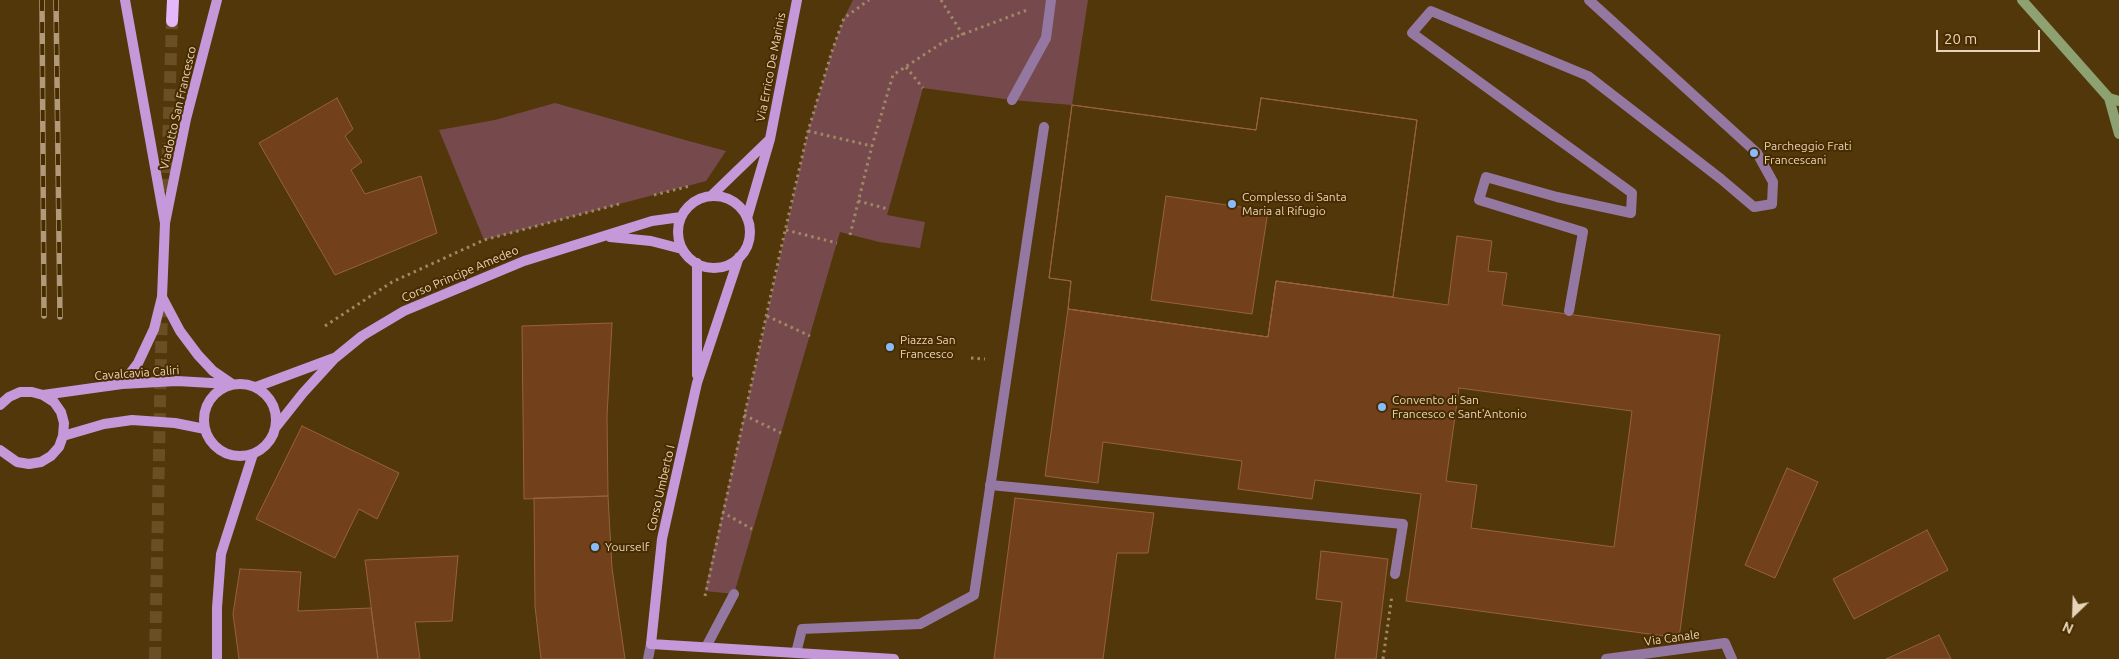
<!DOCTYPE html>
<style>
body{margin:0}
#map{position:relative;width:2119px;height:659px;overflow:hidden;background:#52370a;font-family:Ubuntu,sans-serif}
canvas{display:block}
.north{position:absolute;left:2049px;top:589px;width:50px;height:50px;-webkit-text-stroke:4px #472c00;paint-order:stroke;rotate:204deg;font-size:14px;font-weight:700;line-height:20px;text-align:center;color:#e9d4b9}
.north::after{content:'';display:block;margin:auto;width:18px;height:22px;background:#e9d4b9;clip-path:polygon(50% 0,100% 100%,50% 72%,0 100%)}
.scale{position:absolute;left:1936px;top:30px;width:104px;height:22px;box-sizing:border-box;border:2px solid #e9d4b9;border-top:0;padding-left:6px;font-size:15px;line-height:18px;white-space:nowrap;color:#e9d4b9;-webkit-text-stroke:4px #472c00;paint-order:stroke}
</style>
<div id="map">
<canvas width="2119" height="659"></canvas>
<div class="north">N</div>
<div class="scale">20 m</div>
</div>
<script>
const context = document.querySelector('canvas').getContext('2d');
context.lineJoin = 'round';
function fillPath(path, color) { context.fillStyle = color; context.fill(path, 'evenodd'); }
const shape = rows => new Path2D(rows.map(r => 'M' + r).join(''));
function stroke(path, color, width, dash) { context.strokeStyle = color; context.lineWidth = width; context.lineCap = dash ? 'butt' : 'round'; context.setLineDash(dash || []); context.stroke(path); }
function drawText(font, color, halo, rows, align = 'center') {
  context.font = font + ' Ubuntu,sans-serif'; context.lineWidth = 4; context.setLineDash([]); context.textBaseline = 'middle'; context.strokeStyle = halo; context.fillStyle = color; for (const [text, x, y, turn = 0] of rows) {
    context.save(); context.translate(x, y); context.rotate((+turn || 0) * Math.PI / 180); context.textAlign = isNaN(turn) ? turn : align; if (halo) context.strokeText(text, 0, 0); context.fillText(text, 0, 0); context.restore();
  }
}
fillPath(shape([
 [853,0,1088,0,1072,105,1012,100,923,88,887,215,925,222,920,248,879,242,840,232,734,594,705,591,808,131,832,51,844,18],
 [555,103,685,140,726,151,706,181,484,240,439,130,495,120]
]), '#764a4d');
stroke(shape([
 [2022,0,2109,98,2119,101],
 [2109,98,2119,134]
]), '#8ea271', 10);
const building = shape([
 [337,98,353,129,345,136,362,162,351,170,365,194,421,176,437,233,335,275,259,143,337,98],
 [1261,98,1417,120,1393,297,1276,281,1268,337,1068,309,1071,281,1049,278,1072,105,1256,130,1261,98],
 [1166,196,1268,211,1252,314,1151,300,1166,196],
 [1261,98,1417,120,1393,297,1276,281,1268,337,1068,309,1071,281,1049,278,1072,105,1256,130,1261,98],
 [1457,236,1492,241,1488,271,1507,273,1502,305,1720,335,1679,638,1406,601,1421,494,1315,480,1312,499,1238,489,1242,461,1103,442,1098,483,1045,476,1068,309,1268,337,1276,281,1448,305,1457,236],
 [1459,388,1632,411,1614,547,1471,528,1477,485,1446,481,1459,388],
 [612,323,607,416,608,496,524,499,522,326,612,323],
 [302,426,399,473,377,519,359,509,335,558,256,519,302,426],
 [1787,468,1818,482,1775,578,1745,565,1787,468],
 [608,496,612,568,625,659,541,659,535,606,534,498,608,496],
 [1015,498,1154,513,1148,553,1117,553,1103,659,994,659,1015,498],
 [1927,530,1948,570,1854,619,1833,579,1927,530],
 [1321,551,1388,559,1376,659,1335,659,1342,602,1316,599,1321,551],
 [458,556,452,621,415,622,420,659,378,659,365,560,458,556],
 [240,569,301,572,298,611,371,608,378,659,239,659,233,614,240,569],
 [1939,635,1951,659,1886,659,1939,635]
]);
fillPath(building, '#72401a');
stroke(building, '#97623d', 1);
stroke(shape([
 [166,209,172,21],
 [155,659,162,302]
]), '#694f24', 12, [12, 6]);
stroke(shape([
 [941,0,963,35],
 [906,67,923,88],
 [808,131,872,146],
 [654,195,690,186],
 [858,201,888,209],
 [786,230,837,243],
 [850,235,872,146,893,75,945,41,1027,10],
 [767,316,810,336],
 [325,326,392,282,484,240,619,204],
 [971,358,985,359],
 [744,415,781,433],
 [722,512,752,529],
 [705,596,780,253,808,131,832,51,844,18,869,0],
 [1383,659,1392,595]
]), '#9f8864', 3, [2.5, 4]);
stroke(shape([
 [1012,100,1046,38,1051,0],
 [1569,311,1583,232,1479,200,1486,177,1557,197,1631,213,1632,193,1412,33,1431,11,1588,76,1721,179,1754,207,1772,204,1773,182,1757,153,1589,0],
 [990,485,1403,524,1395,574],
 [706,647,734,594]
]), '#9478a1', 10);
stroke(shape([
 [796,653,802,629,920,624,974,595,1044,127],
 [648,659,651,644],
 [1606,659,1725,643,1732,659]
]), '#9478a1', 10);
stroke(shape([
 [711,196,769,140],
 '678 232a36 36 0 1 1 72 0a36 36 0 1 1-72 0Z',
 [747,218,770,139,797,0],
 [610,237,651,241,682,249],
 [739,257,697,383,662,539,651,644,894,659],
 [697,263,697,375],
 [162,297,180,331,198,355,213,371,232,384],
 [122,384,138,363,154,329,162,297,165,223,125,0],
 '204 420a36 36 0 1 1 72 0a36 36 0 1 1-72 0Z',
 [256,387,334,358],
 [43,395,122,384,177,381,229,384],
 [0,405,9,397,20,392,32,392,43,395,54,402,61,412,64,423,63,436,59,447,51,456,41,462,29,464,17,462,0,450],
 [276,427,303,393,335,358,362,336,404,311,524,261,652,221,681,217],
 [63,436,104,424,132,420,175,423,205,429],
 [217,659,217,608,221,554,253,454]
]), '#c598da', 10);
stroke(shape([
 [172,21,173,0]
]), '#e4b6fa', 12);
const rail = shape([
 [42,0,44,316],
 [56,0,60,317]
]);
stroke(rail, '#b19a79', 5.5);
stroke(rail, '#472c00', 4, [11]);
stroke(shape([
 [165,223,186,119,217,0]
]), '#c598da', 10);
for (const [x, y, r, color] of [
 [1754,153,5,"#87bbfc"],
 [1232,204,5,"#87bbfc"],
 [890,347,5,"#87bbfc"],
 [1382,407,5,"#87bbfc"],
 [595,547,5,"#87bbfc"]
]) { const dot = new Path2D(); dot.arc(x, y, r, 0, 2 * Math.PI); context.fillStyle = color; context.fill(dot); stroke(dot, '#472c00', 2); }
drawText('12px', '#e9d4b9', '#472c00', [
 ["Via Errico De Marinis",771,67,-79],
 ["Viadotto San Francesco",178,108,-77],
 ["Corso Principe Amedeo",460,274,-23],
 ["Cavalcavia Caliri",137,373,-4],
 ["Corso Umberto I",661,488,-77],
 ["Via Canale",1672,638,-8]
]);
drawText('12px', '#e9d4b9', '#472c00', [
 ["Parcheggio Frati",1764,146],
 ["Francescani",1764,160],
 ["Complesso di Santa",1242,197],
 ["Maria al Rifugio",1242,211],
 ["Piazza San",900,340],
 ["Francesco",900,354],
 ["Convento di San",1392,400],
 ["Francesco e Sant'Antonio",1392,414],
 ["Yourself",605,547]
], 'left');
</script>
